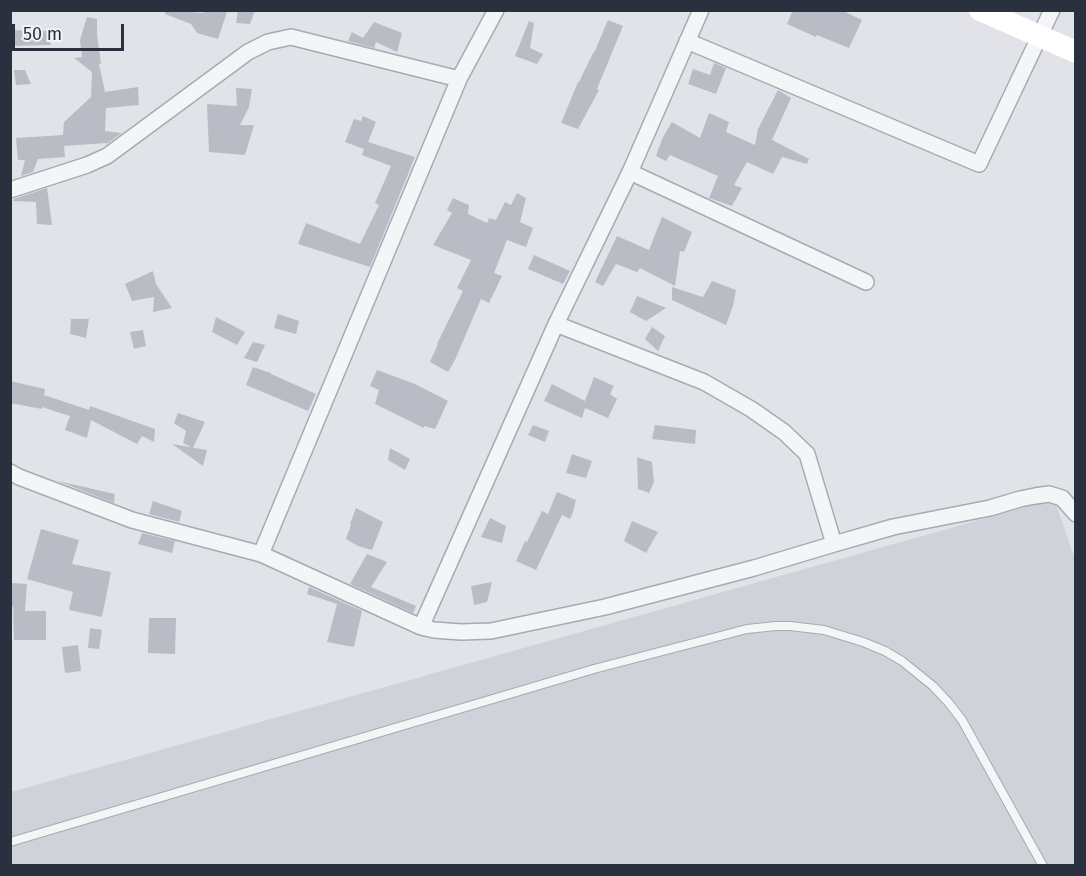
<!DOCTYPE html>
<style>
body{margin:0}
#map{position:relative;width:1086px;height:876px;overflow:hidden;background:#e1e3e9;font-family:"Fira Sans",sans-serif}
canvas{display:block}
.frame{position:absolute;inset:0;border:12px solid #2b303f;pointer-events:none}
.scale{position:absolute;left:12px;top:24px;width:112px;height:27px;box-sizing:border-box;border:3px solid #2b303f;border-top:0;padding-left:8px;font-size:18px;line-height:21px;white-space:nowrap;color:#2b303f;-webkit-text-stroke:4px #f1f2f6;paint-order:stroke}
</style>
<div id="map">
<canvas width="1086" height="876"></canvas>
<div class="frame"></div>
<div class="scale">50 m</div>
</div>
<script>
const context = document.querySelector('canvas').getContext('2d');
context.lineJoin = 'round';
function fillPath(path, color) { context.fillStyle = color; context.fill(path, 'evenodd'); }
const shape = rows => new Path2D(rows.map(r => 'M' + r).join(''));
function stroke(path, color, width, dash) { context.strokeStyle = color; context.lineWidth = width; context.lineCap = dash ? 'butt' : 'round'; context.setLineDash(dash || []); context.stroke(path); }
fillPath(shape([
 [1054,499,1075,559,1075,865,11,866,11,792]
]), '#d0d2da');
fillPath(shape([
 [165,10,203,13,204,10,227,12,218,39,197,33,191,24,165,14],
 [238,10,255,10,250,24,236,23],
 [793,10,841,10,862,20,849,48,817,35,816,37,787,24],
 [87,17,97,19,97,35,101,64,99,64,105,92,138,87,139,105,106,108,105,131,122,133,106,144,106,143,64,146,65,157,38,159,33,172,21,176,25,160,18,160,16,138,63,135,64,122,91,97,92,72,74,58,82,57,80,40],
 [608,20,623,26,597,89,599,90,578,129,561,123,578,82,579,82,593,53,594,53],
 [529,21,534,23,530,48,543,54,537,64,515,56],
 [374,22,402,33,397,52,376,42,374,48,348,41,352,32,363,38],
 [10,30,47,31,51,45,10,46],
 [714,63,726,68,716,94,688,84,693,69,710,75],
 [14,70,25,70,31,84,16,85],
 [236,88,252,89,249,107,240,125,254,125,245,155,209,152,207,104,237,106],
 [778,90,791,98,772,140,809,159,807,164,782,157,773,174,747,162,734,185,742,188,732,206,709,198,718,176,670,155,666,161,656,156,662,139,672,122,700,138,709,113,729,122,726,132,755,145,758,129],
 [363,116,376,122,368,142,415,157,370,267,298,244,306,223,360,244,379,205,375,203,391,166,362,155,364,149,345,142,354,119,361,121],
 [47,188,52,225,37,224,36,202,13,201,14,199],
 [517,193,526,198,520,222,533,228,526,247,507,240,494,273,502,276,489,303,481,299,455,360,448,372,430,362,438,344,437,344,463,291,457,288,471,260,433,245,452,213,447,210,453,198,469,205,468,214,487,223,489,218,496,220,505,202,511,205],
 [662,217,692,232,684,252,680,251,675,286,640,268,637,272,616,264,603,286,595,282,617,236,649,250],
 [534,255,570,271,563,284,528,269],
 [153,271,156,284,172,308,153,312,154,297,132,301,125,284],
 [712,281,736,290,733,306,726,325,672,300,672,287,703,297],
 [637,296,666,308,646,321,630,312],
 [278,314,299,321,296,334,274,328],
 [216,317,245,332,237,345,212,332],
 [71,319,89,319,86,338,70,334],
 [652,327,665,336,658,351,645,339],
 [143,330,146,346,134,349,130,332],
 [253,342,265,345,257,362,244,358],
 [253,367,271,373,271,374,316,394,308,411,246,385],
 [377,370,415,384,448,401,435,429,424,426,424,428,375,404,379,390,370,386],
 [594,377,614,386,610,394,617,399,608,418,585,408,582,418,544,401,552,384,585,401],
 [10,381,45,389,44,395,89,410,90,406,155,429,154,442,142,436,137,444,91,420,87,438,65,430,70,416,42,407,42,409,10,403],
 [178,413,205,422,193,448,183,443,186,431,174,423],
 [533,425,549,431,545,442,528,435],
 [655,425,696,430,695,444,652,439],
 [172,444,207,450,203,466],
 [390,448,410,459,405,470,388,460],
 [572,454,592,461,586,478,566,473],
 [637,457,652,462,654,482,649,493,638,489],
 [58,481,115,494,114,503],
 [557,492,576,500,573,512,570,519,562,515,536,570,516,561,525,541,527,542,542,511,548,514],
 [153,501,182,511,179,522,149,514],
 [356,508,383,522,372,550,358,546,346,539,351,525,350,524],
 [490,518,506,526,502,543,481,537],
 [632,521,658,532,646,553,624,541],
 [41,529,79,540,72,564,111,572,102,617,69,610,73,592,27,579],
 [142,533,175,541,172,553,138,544],
 [367,554,387,562,371,587,416,606,413,613,350,584],
 [492,582,487,602,474,605,471,586],
 [10,583,27,584,25,611,46,611,46,640,14,640,13,606,10,606],
 [309,587,362,611,354,647,327,642,337,604,307,594],
 [149,618,176,618,175,654,148,653],
 [90,628,102,630,99,649,88,648],
 [78,645,81,671,65,673,62,647]
]), '#b9bcc5');
const lane = shape([
 [10,842,594,669,747,629,776,626,790,626,824,630,863,642,885,651,902,661,933,686,948,702,962,720,1043,866]
]);
const street = shape([
 [687,41,979,164,1052,10],
 [630,172,866,282],
 [10,190,87,165,107,156,248,52,268,42,291,37,459,79],
 [556,324,704,382,751,409,784,432,807,454,834,544],
 [10,472,19,477,132,520,261,554,421,627,434,630,461,632,491,631,605,607,754,568,834,544,893,527,990,508,1020,499,1035,496,1049,494,1062,498,1076,514],
 [261,554,459,79,496,10],
 [421,627,556,324,630,172,701,10]
]);
stroke(lane, '#a7aab3', 10);
stroke(street, '#a7aab3', 18);
stroke(lane, '#f4f5f7', 8);
stroke(street, '#f4f5f7', 15);
stroke(shape([
 [980,10,1076,52]
]), '#fff', 22);
</script>
